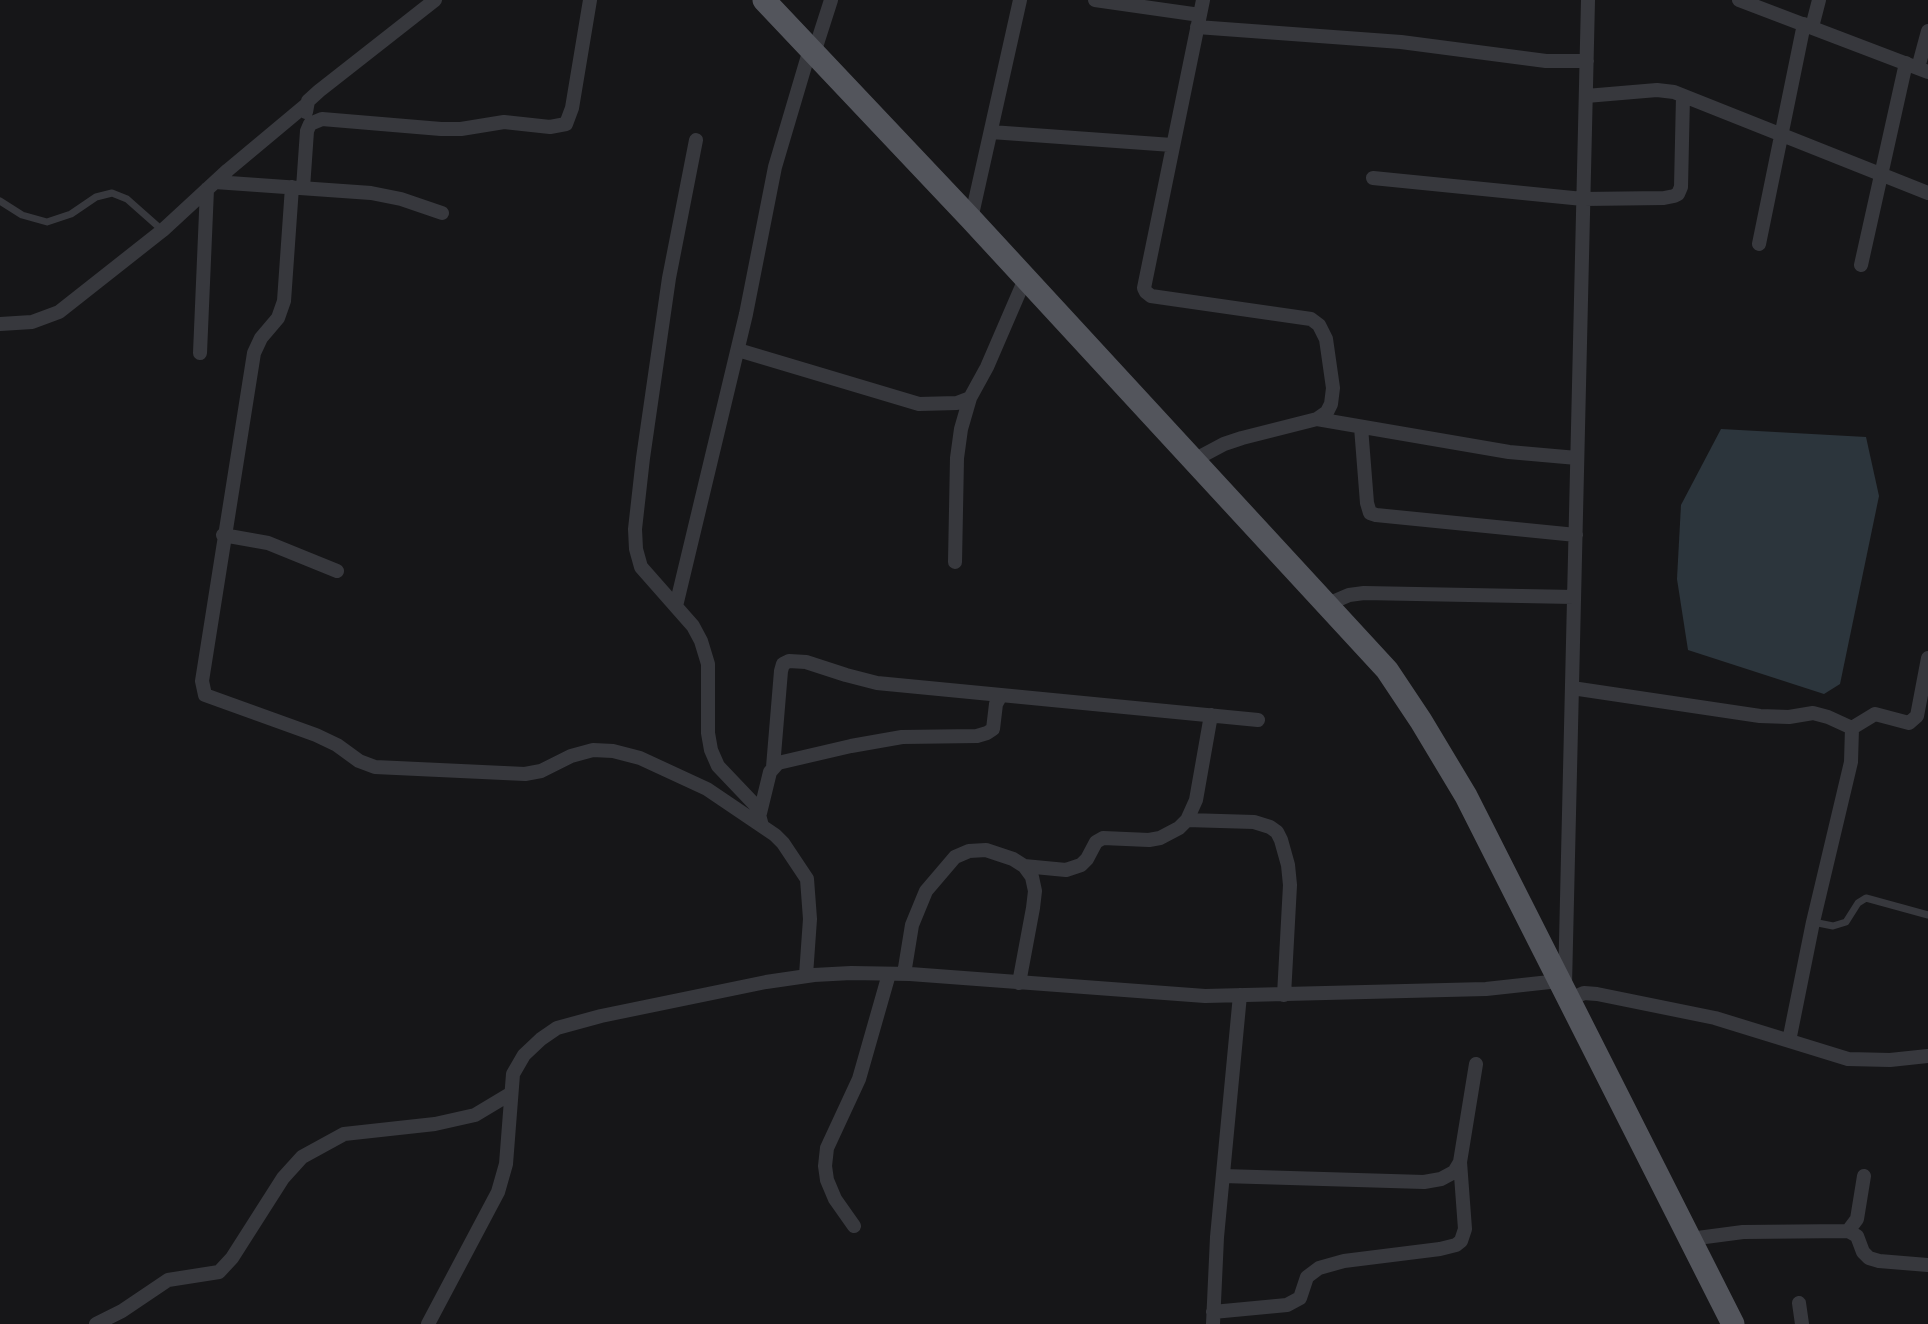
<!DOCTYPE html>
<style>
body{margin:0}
canvas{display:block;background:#161618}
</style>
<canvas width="1928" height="1324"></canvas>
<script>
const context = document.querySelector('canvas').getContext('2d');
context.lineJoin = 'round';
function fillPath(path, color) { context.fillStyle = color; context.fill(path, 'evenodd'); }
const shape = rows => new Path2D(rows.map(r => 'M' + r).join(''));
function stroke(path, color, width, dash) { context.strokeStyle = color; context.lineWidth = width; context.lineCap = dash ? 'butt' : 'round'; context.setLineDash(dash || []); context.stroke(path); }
fillPath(shape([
 [1721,429,1866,437,1879,496,1840,684,1824,694,1688,650,1677,579,1681,505]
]), '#2c353c');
stroke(shape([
 [0,201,22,215,47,222,71,214,96,197,112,193,127,199,162,230],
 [1813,922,1833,926,1846,922,1858,903,1866,898,1928,915]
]), '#37383d', 7);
stroke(shape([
 [1095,0,1200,15],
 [1739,0,1928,72],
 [1197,27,1401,42,1546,61,1587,61],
 [1812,27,1819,0],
 [814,53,831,0],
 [1918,68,1928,31],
 [1586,96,1657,90,1674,92,1928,193],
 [306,112,308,101,319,91,435,0],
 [991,132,1172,145],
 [696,140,669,278,643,458,635,529,636,549,641,567,693,626,701,641,708,664,708,733,711,750,718,766,757,807,762,826],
 [1373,178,1583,199,1664,198,1674,196,1678,194,1681,187,1683,96],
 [215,182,371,193,401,199,442,213],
 [292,187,284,301,278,318,261,338,254,353,202,681,205,695,316,735,337,745,359,761,375,767,525,774,541,771,571,756,593,750,613,751,640,758,707,789,775,835,783,843,807,879,810,919,806,975],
 [303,188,307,131,310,124,322,119,441,129,461,129,504,122,550,127,566,124,572,108,590,0],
 [971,219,1020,0],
 [1759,244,1804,24],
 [1861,265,1906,63],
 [0,324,32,322,59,312,163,230,228,170,307,104],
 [738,350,919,404,957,403,970,398,987,367,1025,279],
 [200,353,207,189],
 [1317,419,1509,452,1577,458],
 [1361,427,1367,503,1370,513,1376,515,1576,535],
 [1194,460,1224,444,1242,438,1317,419,1327,412,1331,404,1333,388,1326,339,1319,325,1311,319,1151,296,1146,292,1144,288,1203,0],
 [223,535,268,543,337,571],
 [955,562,957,458,961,429,970,398],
 [1328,604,1349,595,1364,593,1574,597],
 [676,606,746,314,775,167,810,49],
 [1572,688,1760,716,1789,717,1813,713,1828,717,1852,728,1875,714,1909,723,1917,716,1928,658],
 [773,767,781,671,783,664,789,661,806,662,846,675,877,683,1001,695],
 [760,813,770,772,778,763,851,746,902,737,977,736,987,733,993,729,996,704,1001,695,1258,720],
 [1187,820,1254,822,1270,827,1277,832,1281,840,1288,865,1290,885,1284,995],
 [1024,866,1066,870,1081,865,1087,859,1096,842,1103,838,1149,840,1160,838,1179,828,1187,820,1196,800,1211,715],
 [904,974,912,925,926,891,955,857,969,851,986,850,1013,859,1024,866,1032,877,1035,891,1033,908,1019,983],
 [1565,985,1588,0],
 [1568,1000,1584,993,1597,994,1715,1018,1848,1059,1890,1060,1928,1056],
 [1789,1041,1813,922,1851,762,1852,728],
 [1223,1176,1424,1182,1441,1179,1454,1172,1460,1162,1476,1064],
 [854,1226,835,1199,827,1180,825,1166,827,1148,859,1079,889,974],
 [1848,1231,1857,1236,1863,1252,1869,1258,1879,1261,1928,1265],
 [1690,1239,1743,1232,1848,1231,1857,1219,1864,1176],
 [1799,1303,1802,1324],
 [1213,1312,1287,1305,1300,1298,1307,1277,1319,1268,1344,1261,1440,1249,1456,1245,1461,1241,1465,1229,1460,1162],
 [96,1324,122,1311,168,1280,219,1272,232,1258,283,1178,302,1157,344,1134,435,1124,475,1115,510,1094],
 [428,1324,498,1192,506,1164,513,1074,524,1055,541,1039,557,1028,601,1016,766,982,814,975,851,973,910,974,1205,996,1486,989,1559,981],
 [1213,1324,1217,1237,1240,995]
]), '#37383d', 14);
stroke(shape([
 [764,0,971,219,1387,670,1421,721,1466,796,1733,1324]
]), '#53555c', 23);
</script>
